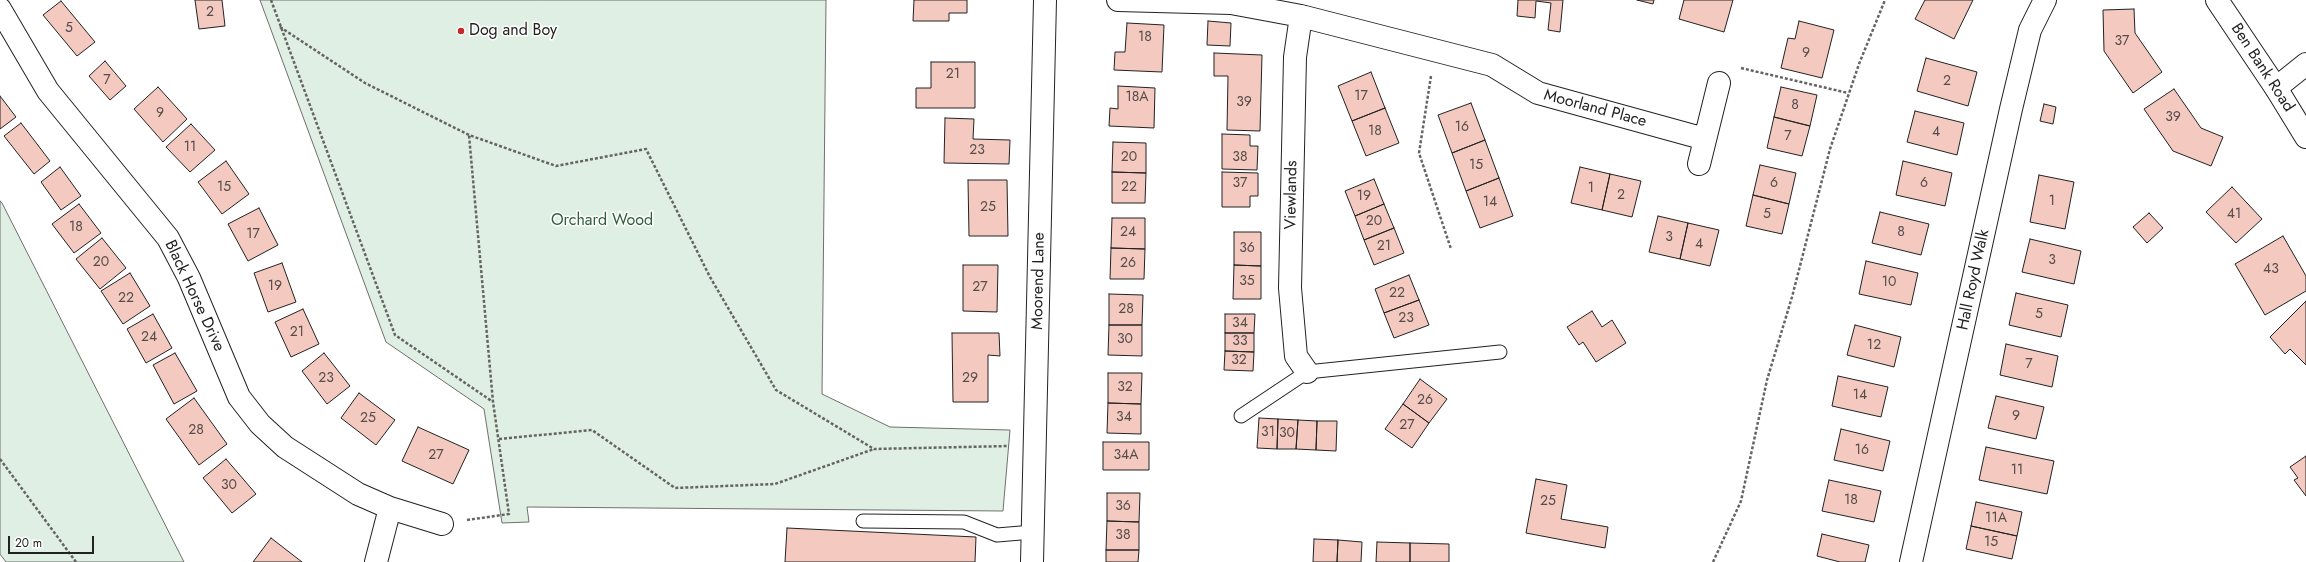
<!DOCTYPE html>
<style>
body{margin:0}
#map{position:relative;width:2306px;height:562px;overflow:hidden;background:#fff;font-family:Jost,sans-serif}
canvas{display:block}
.scale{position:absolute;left:8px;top:536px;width:86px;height:18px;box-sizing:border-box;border:2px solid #222;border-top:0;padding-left:5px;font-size:12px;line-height:14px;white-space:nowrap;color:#222;-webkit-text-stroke:3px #fff;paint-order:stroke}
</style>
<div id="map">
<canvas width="2306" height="562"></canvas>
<div class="scale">20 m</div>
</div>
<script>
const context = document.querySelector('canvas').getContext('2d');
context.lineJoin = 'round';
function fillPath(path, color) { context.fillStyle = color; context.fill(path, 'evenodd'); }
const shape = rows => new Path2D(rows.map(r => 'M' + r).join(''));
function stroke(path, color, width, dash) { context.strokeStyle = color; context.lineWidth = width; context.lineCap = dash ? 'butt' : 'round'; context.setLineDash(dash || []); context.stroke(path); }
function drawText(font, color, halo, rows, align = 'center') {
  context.font = font + ' Jost,sans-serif'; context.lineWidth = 3; context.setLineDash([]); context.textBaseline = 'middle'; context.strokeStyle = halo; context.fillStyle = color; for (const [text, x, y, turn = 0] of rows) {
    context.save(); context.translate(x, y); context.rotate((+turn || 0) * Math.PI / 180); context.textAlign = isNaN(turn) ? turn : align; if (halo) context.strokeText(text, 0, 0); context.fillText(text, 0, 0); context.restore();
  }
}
const green = shape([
 [260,0,826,0,822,394,890,427,1010,430,1003,511,527,507,529,522,502,523,484,409,386,342,260,0],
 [0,201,2,203,184,562,6,562,0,554,0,201]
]);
fillPath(green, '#e0efe3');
stroke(green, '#6f6f6f', 1);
const building = shape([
 [195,0,222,0,225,26,199,29,195,0],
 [914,0,967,0,967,13,949,13,949,21,913,21,914,0],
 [1518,0,1563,0,1560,32,1548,30,1551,3,1536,1,1535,18,1517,16,1518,0],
 [1637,0,1654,0,1653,4,1637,0],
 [1684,0,1733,0,1724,32,1679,19,1684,0],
 [1925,0,1973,0,1954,39,1915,19,1925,0],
 [61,1,95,42,77,56,43,15,61,1],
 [2134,9,2135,33,2162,72,2133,93,2104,51,2103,10,2134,9],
 [1208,21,1231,23,1230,46,1207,45,1208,21],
 [1799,21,1834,30,1822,78,1781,68,1788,38,1795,39,1799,21],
 [1127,23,1164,25,1162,72,1114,70,1115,52,1125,52,1127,23],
 [1214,53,1262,55,1260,131,1227,130,1228,76,1214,76,1214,53],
 [1926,58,1977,72,1968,106,1917,91,1926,58],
 [105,61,126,86,110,100,89,76,105,61],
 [931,62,975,62,975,108,916,108,916,88,931,88,931,62],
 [1371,72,1385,108,1352,121,1338,86,1371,72],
 [1118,86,1155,88,1154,128,1109,126,1110,108,1118,109,1118,86],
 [158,87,187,119,163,142,134,109,158,87],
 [1781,87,1817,95,1810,126,1774,117,1781,87],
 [2174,89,2201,128,2223,137,2211,166,2173,151,2144,109,2174,89],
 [0,96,16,117,0,129,0,96],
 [1471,103,1485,140,1452,153,1438,115,1471,103],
 [2044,104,2056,107,2053,124,2040,121,2044,104],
 [1385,108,1399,143,1366,156,1352,121,1385,108],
 [1915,111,1964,123,1957,155,1907,142,1915,111],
 [1774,117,1810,126,1802,156,1767,148,1774,117],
 [945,118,974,119,973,139,1010,140,1009,164,944,163,945,118],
 [21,123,50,161,34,174,4,136,21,123],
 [191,124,215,150,190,172,166,147,191,124],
 [1222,134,1250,135,1250,146,1258,146,1257,170,1222,169,1222,134],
 [1485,140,1499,178,1466,191,1452,153,1485,140],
 [1113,142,1146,143,1146,173,1112,172,1113,142],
 [226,161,249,194,222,214,198,182,226,161],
 [1903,161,1952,173,1945,206,1896,195,1903,161],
 [1760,165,1796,173,1789,204,1753,195,1760,165],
 [60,167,81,196,61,210,41,182,60,167],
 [1580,167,1610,174,1602,210,1571,203,1580,167],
 [1112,172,1146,173,1145,203,1112,203,1112,172],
 [1222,172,1258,173,1258,196,1250,196,1250,207,1222,207,1222,172],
 [1610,174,1641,181,1632,217,1602,210,1610,174],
 [2039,175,2074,182,2065,229,2030,222,2039,175],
 [1499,178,1513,216,1480,228,1466,191,1499,178],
 [1374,179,1384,204,1355,216,1345,191,1374,179],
 [968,180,1007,180,1008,236,969,236,968,180],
 [2232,187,2262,219,2236,243,2206,212,2232,187],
 [1753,195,1789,204,1782,234,1746,226,1753,195],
 [79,204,101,233,74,253,52,224,79,204],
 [1384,204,1394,228,1364,240,1355,216,1384,204],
 [259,208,278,245,248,261,228,224,259,208],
 [1880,212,1929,224,1921,255,1872,243,1880,212],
 [2149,213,2163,228,2147,243,2133,227,2149,213],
 [1658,216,1688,223,1680,259,1649,252,1658,216],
 [1112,218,1145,218,1145,249,1111,248,1112,218],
 [1688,223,1719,230,1710,266,1680,259,1688,223],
 [1394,228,1404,253,1374,265,1364,240,1394,228],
 [1234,232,1261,232,1261,266,1234,265,1234,232],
 [2283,236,2306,276,2306,291,2265,315,2235,264,2283,236],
 [102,238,126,268,100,289,76,259,102,238],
 [2030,239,2081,251,2074,284,2022,272,2030,239],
 [1111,248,1145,249,1144,279,1110,279,1111,248],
 [1866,261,1918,273,1911,305,1859,294,1866,261],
 [282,263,296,302,268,312,254,273,282,263],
 [963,265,998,265,997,312,963,311,963,265],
 [1234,265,1261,266,1261,299,1233,299,1234,265],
 [130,273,150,306,123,324,101,291,130,273],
 [1409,275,1419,300,1384,313,1375,289,1409,275],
 [2016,293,2068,305,2061,337,2009,325,2016,293],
 [1109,294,1143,295,1142,325,1109,325,1109,294],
 [1419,300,1429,325,1394,338,1384,313,1419,300],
 [2306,301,2306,365,2290,349,2285,354,2270,337,2306,301],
 [303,309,319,344,291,357,275,322,303,309],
 [1592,311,1602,327,1612,320,1626,343,1596,362,1583,342,1579,345,1567,327,1592,311],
 [153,314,172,348,146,363,127,329,153,314],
 [1225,314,1255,314,1254,333,1225,333,1225,314],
 [1109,325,1142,325,1142,356,1108,355,1109,325],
 [1855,325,1901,337,1894,367,1847,355,1855,325],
 [952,333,999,333,1000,356,988,355,988,402,953,402,952,333],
 [1225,333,1254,333,1254,352,1225,351,1225,333],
 [2006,344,2058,356,2052,387,2000,375,2006,344],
 [1225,351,1254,352,1253,371,1224,370,1225,351],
 [175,353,197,391,174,404,153,365,175,353],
 [324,353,350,386,327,404,302,371,324,353],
 [1108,373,1142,373,1141,404,1108,403,1108,373],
 [1838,376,1888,387,1881,417,1832,406,1838,376],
 [1420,379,1447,399,1429,423,1403,404,1420,379],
 [359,393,395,420,376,445,341,418,359,393],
 [1996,396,2044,407,2036,439,1988,428,1996,396],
 [194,398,227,444,199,465,166,419,194,398],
 [1108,403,1141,404,1141,434,1107,433,1108,403],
 [1403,404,1429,423,1412,448,1385,429,1403,404],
 [1259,418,1278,419,1277,449,1257,448,1259,418],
 [1278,419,1298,420,1296,449,1277,449,1278,419],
 [1298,420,1317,421,1316,450,1296,449,1298,420],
 [1317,421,1337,421,1336,451,1316,450,1317,421],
 [418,427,469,450,453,484,402,461,418,427],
 [1841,429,1890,441,1883,471,1834,460,1841,429],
 [1103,442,1149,442,1149,470,1103,470,1103,442],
 [1986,447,2054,461,2047,494,1979,480,1986,447],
 [2306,456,2306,496,2294,480,2298,478,2290,467,2306,456],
 [226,459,256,494,232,513,203,478,226,459],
 [1536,479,1567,485,1561,519,1608,527,1605,548,1526,533,1536,479],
 [1829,480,1881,491,1874,522,1822,511,1829,480],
 [1107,493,1140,493,1139,522,1107,521,1107,493],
 [1976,502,2022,512,2017,536,1971,526,1976,502],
 [1107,521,1139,522,1139,550,1106,550,1107,521],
 [1971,526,2017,536,2012,559,1966,549,1971,526],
 [787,528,976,537,975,562,785,562,787,528],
 [1822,534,1869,545,1865,562,1840,562,1817,556,1822,534],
 [271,538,302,562,253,562,271,538],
 [1314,539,1338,540,1337,562,1313,562,1314,539],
 [1338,540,1362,542,1361,562,1337,562,1338,540],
 [1377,542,1410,543,1410,562,1376,562,1377,542],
 [1410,543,1449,544,1449,562,1410,562,1410,543],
 [1106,550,1139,550,1138,562,1106,562,1106,550]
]);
fillPath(building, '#f3c9c0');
stroke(building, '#222', 1);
const lane = shape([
 [1241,416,1307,372,1500,352],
 [863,521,964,522,997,535,1033,532]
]);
const street = shape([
 [1118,0,1231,3,1301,16,1492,65,1538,93,1705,139],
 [0,9,48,91,168,238,189,278,239,397,260,424,285,447,358,494,390,508,376,562],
 [1301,16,1295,57,1290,288,1296,356,1307,372],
 [2276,88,2306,64],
 [1699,164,1719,83],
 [390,508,442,524],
 [1911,562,2011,109,2030,30,2045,0]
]);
const secondary = shape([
 [2217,0,2276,88,2306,137],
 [1032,562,1045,0]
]);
stroke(lane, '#222', 15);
stroke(street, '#222', 24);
stroke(secondary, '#222', 24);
stroke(shape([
 [271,0,395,335,493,402],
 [280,27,365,83,469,135,556,166,646,149,710,277,776,390,874,449,1009,446],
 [1741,68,1848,93],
 [1431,76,1419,153,1451,249],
 [499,439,592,430,675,488,775,484,874,449],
 [0,459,76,562],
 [467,520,509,514,493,402,469,135],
 [1713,562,1741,501,1767,380,1792,297,1830,149,1859,64,1885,0]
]), '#646464', 2.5, [3, 2]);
stroke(lane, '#fff', 13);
stroke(street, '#fff', 22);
stroke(secondary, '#fff', 22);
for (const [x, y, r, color] of [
 [461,31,4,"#c62828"]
]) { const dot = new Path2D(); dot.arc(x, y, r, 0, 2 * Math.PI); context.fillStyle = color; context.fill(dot); stroke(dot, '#fff', 1.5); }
drawText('14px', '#564c4a', null, [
 ["2",210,13],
 ["5",69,29],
 ["18",1145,38],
 ["37",2122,42],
 ["9",1806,54],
 ["21",953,75],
 ["7",107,81],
 ["2",1947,82],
 ["17",1361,97],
 ["18A",1137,98],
 ["39",1244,103],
 ["8",1795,106],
 ["9",160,114],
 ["39",2173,118],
 ["16",1462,128],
 ["18",1375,132],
 ["4",1936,133],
 ["7",1788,137],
 ["11",190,148],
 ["23",977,151],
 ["20",1129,158],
 ["38",1240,158],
 ["15",1476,166],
 ["37",1240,184],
 ["6",1774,184],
 ["6",1924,184],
 ["15",224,188],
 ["22",1129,188],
 ["1",1591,189],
 ["2",1621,196],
 ["19",1364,197],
 ["1",2052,202],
 ["14",1490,203],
 ["25",988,208],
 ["5",1767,215],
 ["41",2234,215],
 ["20",1374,222],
 ["18",76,228],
 ["24",1128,233],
 ["8",1901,233],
 ["17",253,235],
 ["3",1669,238],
 ["4",1699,245],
 ["21",1384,247],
 ["36",1247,249],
 ["3",2052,261],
 ["20",101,263],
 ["26",1128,264],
 ["43",2271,270],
 ["35",1247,282],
 ["10",1889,283],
 ["19",275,287],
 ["27",980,288],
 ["22",1397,294],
 ["22",126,299],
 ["28",1126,310],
 ["5",2039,315],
 ["23",1406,319],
 ["34",1240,324],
 ["21",297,333],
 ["24",149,338],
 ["30",1125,340],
 ["33",1240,342],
 ["12",1874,346],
 ["32",1239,361],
 ["7",2029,365],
 ["23",326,379],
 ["29",970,379],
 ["32",1125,388],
 ["14",1860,396],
 ["26",1425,401],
 ["9",2016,417],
 ["34",1124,418],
 ["25",368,419],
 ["27",1407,426],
 ["28",196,431],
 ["31",1268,433],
 ["30",1287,434],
 ["16",1862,451],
 ["27",436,456],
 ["34A",1126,456],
 ["11",2017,471],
 ["30",229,486],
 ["18",1851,501],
 ["25",1548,502],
 ["36",1123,507],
 ["11A",1996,519],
 ["38",1123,536],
 ["15",1991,543]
]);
drawText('16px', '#222', '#fff', [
 ["Dog and Boy",469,31]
], 'left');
drawText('16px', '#222', '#fff', [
 ["Ben Bank Road",2262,68,57],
 ["Moorland Place",1595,109,15],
 ["Viewlands",1292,195,-89],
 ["Hall Royd Walk",1974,280,-78],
 ["Moorend Lane",1039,281,-89],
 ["Black Horse Drive",194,296,65]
]);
drawText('16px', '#2f5e38', '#fff', [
 ["Orchard Wood",602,221]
]);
</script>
